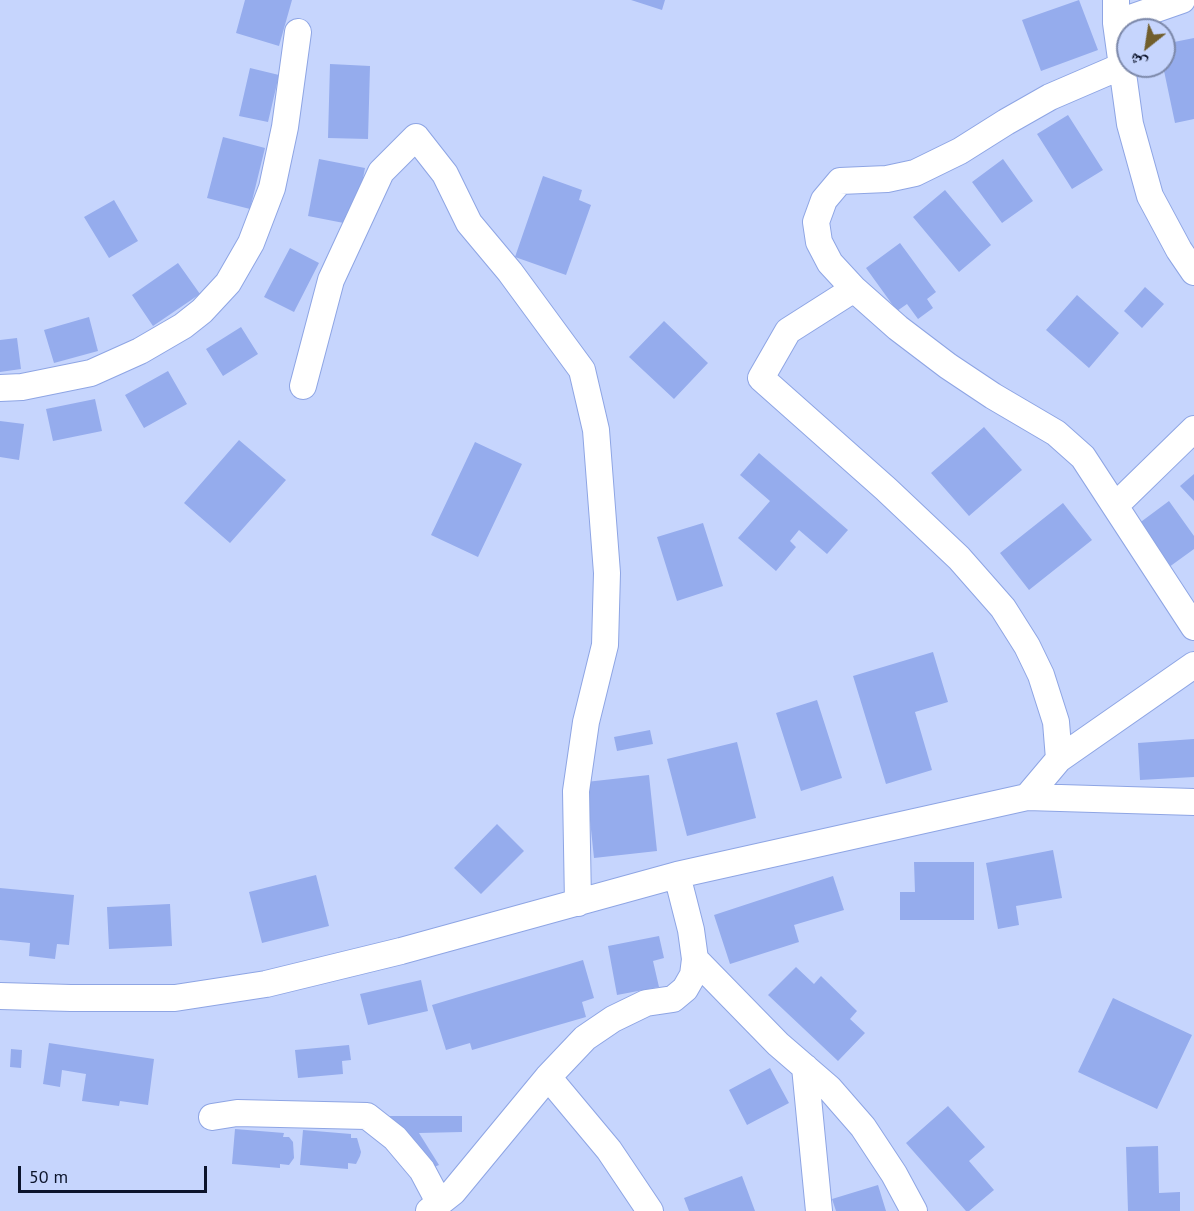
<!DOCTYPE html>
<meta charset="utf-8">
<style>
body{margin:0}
#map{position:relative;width:1194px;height:1211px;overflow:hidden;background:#c6d5fd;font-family:"PT Sans","Noto Naskh Arabic",sans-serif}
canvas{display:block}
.north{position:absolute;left:1116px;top:18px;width:60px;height:60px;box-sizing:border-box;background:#c6d5fd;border:2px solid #7c88a9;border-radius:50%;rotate:210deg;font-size:16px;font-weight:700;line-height:24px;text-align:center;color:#0c142b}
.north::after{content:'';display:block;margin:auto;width:21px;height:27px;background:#715e2c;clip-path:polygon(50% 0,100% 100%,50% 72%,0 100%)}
.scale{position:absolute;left:18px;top:1166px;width:189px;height:27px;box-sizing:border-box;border:3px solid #0c142b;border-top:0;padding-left:8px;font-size:18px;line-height:21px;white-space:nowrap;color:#0c142b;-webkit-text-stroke:4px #c6d5fd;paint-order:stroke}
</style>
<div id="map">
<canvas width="1194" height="1211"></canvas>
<div class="north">ش</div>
<div class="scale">50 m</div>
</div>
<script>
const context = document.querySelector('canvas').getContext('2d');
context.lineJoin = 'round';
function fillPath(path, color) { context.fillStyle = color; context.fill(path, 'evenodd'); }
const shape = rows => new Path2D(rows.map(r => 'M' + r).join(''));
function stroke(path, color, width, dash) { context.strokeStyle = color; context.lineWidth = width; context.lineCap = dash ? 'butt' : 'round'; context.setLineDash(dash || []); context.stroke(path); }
fillPath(shape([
 [245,0,292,0,279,46,236,33],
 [631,0,665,0,662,10],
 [1079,0,1098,50,1041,71,1022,20],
 [1194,38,1194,119,1175,123,1163,66,1164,44],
 [330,64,370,66,368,139,328,138],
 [250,68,279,75,268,122,239,116],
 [1068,115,1103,170,1072,189,1037,134],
 [223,137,265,148,250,209,207,198],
 [319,159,365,168,354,225,308,216],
 [1003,159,1033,201,1002,223,972,182],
 [543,176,582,190,579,200,591,205,566,275,515,257],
 [945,190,991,245,959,272,913,217],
 [114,200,138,241,109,258,84,217],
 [900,243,936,292,927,299,933,308,918,319,907,304,897,311,866,268],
 [290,248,319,263,294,312,264,297],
 [178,263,200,294,153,326,132,295],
 [1145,287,1164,304,1142,328,1124,311],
 [1077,295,1119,333,1089,368,1046,330],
 [89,317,98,351,54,363,44,330],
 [664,321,708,363,674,399,629,357],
 [241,327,258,354,223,376,206,349],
 [17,338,21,369,0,372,0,340],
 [168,371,187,404,144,428,125,395],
 [95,399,102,431,53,441,46,409],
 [0,421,24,424,19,460,0,457],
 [984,427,1022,470,969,516,931,473],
 [239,440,286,480,230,543,184,503],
 [475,442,522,464,478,557,431,535],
 [759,453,848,530,827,554,799,530,790,541,796,547,776,571,738,538,770,501,740,475],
 [1194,474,1194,501,1180,486],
 [1169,501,1194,536,1194,549,1165,570,1134,527],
 [1063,503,1092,540,1029,590,1000,553],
 [703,523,723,586,677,601,657,537],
 [933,652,948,702,915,712,932,770,886,784,853,676],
 [817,700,842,778,801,791,776,713],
 [650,730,653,744,617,751,614,737],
 [1194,739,1194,777,1140,780,1138,743],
 [737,742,756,818,687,836,667,759],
 [649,775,657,851,594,858,586,782],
 [497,824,524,851,481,894,454,868],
 [1053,850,1062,898,1016,906,1019,925,998,929,986,863],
 [914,862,974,862,974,920,900,920,900,892,915,892],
 [316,875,329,926,262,943,249,892],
 [833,876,844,910,794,925,799,942,730,964,714,915],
 [0,888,74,895,69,945,57,944,55,959,29,956,30,943,0,940],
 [170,904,172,946,109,949,107,907],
 [659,936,664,958,653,961,659,987,617,995,608,946],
 [583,960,594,998,582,1002,586,1017,472,1050,470,1043,446,1050,432,1005],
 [796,967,814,984,821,976,857,1011,850,1019,865,1033,838,1061,768,995],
 [421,980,428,1011,368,1025,360,994],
 [1113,998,1192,1035,1157,1109,1078,1072],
 [49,1043,154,1059,148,1105,120,1101,119,1106,82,1101,86,1074,62,1070,60,1087,43,1084],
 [349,1045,351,1060,342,1061,343,1074,298,1078,295,1050],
 [11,1049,22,1050,21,1068,10,1067],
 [770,1068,789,1103,747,1125,729,1090],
 [948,1106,985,1147,969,1161,994,1190,969,1211,966,1211,906,1143],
 [388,1116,462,1116,462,1132,419,1133,439,1165,427,1170],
 [235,1129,284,1133,283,1137,289,1137,293,1142,294,1158,289,1165,280,1164,280,1168,232,1164],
 [303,1130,351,1134,351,1138,357,1138,361,1152,360,1156,356,1164,348,1163,348,1169,300,1165],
 [1158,1146,1159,1193,1180,1192,1180,1211,1128,1211,1126,1147],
 [742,1176,755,1211,689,1211,684,1198],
 [878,1185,886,1211,836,1211,832,1199]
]), '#95aced');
const minor = shape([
 [1116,0,1116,23,1130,124,1150,196,1179,250,1194,272],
 [1116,23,1182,0],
 [1122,66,1050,97,1006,122,960,151,915,173,887,179,840,181,824,200,816,222,819,242,830,263,854,289,898,328,948,366,993,396,1056,433,1083,457,1194,627],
 [854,289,788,331,761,378,886,489,959,558,1003,608,1027,646,1041,675,1056,722,1059,759],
 [303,386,331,280,381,172,416,137,445,174,469,223,510,272,582,370,596,430,607,573,605,645,586,722,576,791,578,903],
 [0,388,22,387,91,373,140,351,183,326,202,311,228,283,251,243,272,188,285,127,298,32],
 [1115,506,1194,429],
 [1027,797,1059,759,1194,665],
 [695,959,778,1044,829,1088,863,1127,894,1174,914,1211],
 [0,996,71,998,175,998,266,984,401,951,677,875,1027,797,1194,802],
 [805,1067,819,1211],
 [548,1077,609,1150,650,1211],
 [212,1117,237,1113,367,1116,395,1138,422,1170,439,1202],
 [429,1211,453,1192,548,1077,585,1038,613,1019,646,1003,673,999,685,989,693,975,695,959,691,930,677,875]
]);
stroke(minor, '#8ea5e4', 28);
stroke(minor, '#fff', 26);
</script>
